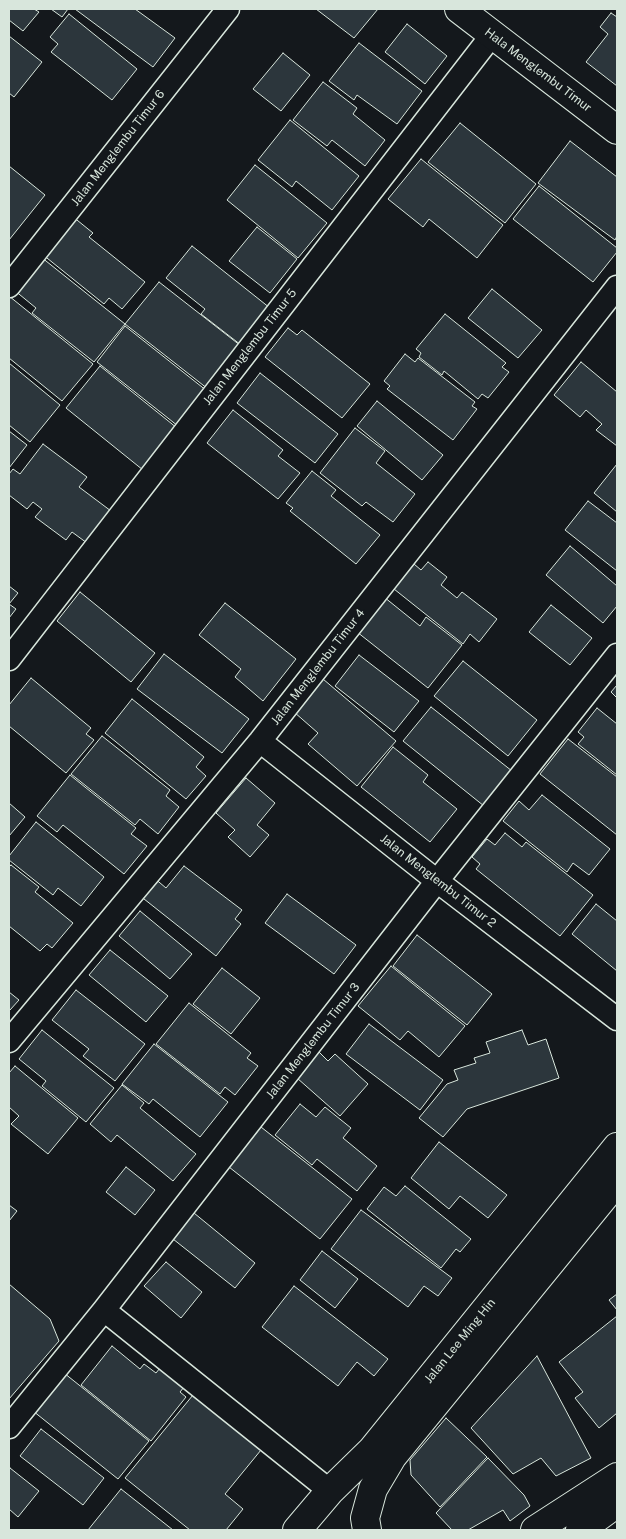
<!DOCTYPE html>
<style>
body{margin:0}
#map{position:relative;width:626px;height:1539px;overflow:hidden;background:#14181c;font-family:"Public Sans",sans-serif}
canvas{display:block}
.frame{position:absolute;inset:0;border:10px solid #d8e6dc;pointer-events:none}
</style>
<div id="map">
<canvas width="626" height="1539"></canvas>
<div class="frame"></div>
</div>
<script>
const context = document.querySelector('canvas').getContext('2d');
context.lineJoin = 'round';
function fillPath(path, color) { context.fillStyle = color; context.fill(path, 'evenodd'); }
const shape = rows => new Path2D(rows.map(r => 'M' + r).join(''));
function stroke(path, color, width, dash) { context.strokeStyle = color; context.lineWidth = width; context.lineCap = dash ? 'butt' : 'round'; context.setLineDash(dash || []); context.stroke(path); }
function drawText(font, color, halo, rows, align = 'center') {
  context.font = font + ' "Public Sans",sans-serif'; context.lineWidth = 4; context.setLineDash([]); context.textBaseline = 'middle'; context.strokeStyle = halo; context.fillStyle = color; for (const [text, x, y, turn = 0] of rows) {
    context.save(); context.translate(x, y); context.rotate((+turn || 0) * Math.PI / 180); context.textAlign = isNaN(turn) ? turn : align; if (halo) context.strokeText(text, 0, 0); context.fillText(text, 0, 0); context.restore();
  }
}
const building = shape([
 [9,9,34,9,39,12,23,31,9,20,9,9],
 [51,9,68,9,62,17,51,9],
 [75,9,135,9,175,38,153,67,75,9],
 [316,9,378,9,354,38,316,9],
 [611,13,617,17,617,86,586,62,608,34,600,27,611,13],
 [69,14,137,69,112,100,51,52,58,44,50,37,69,14],
 [407,24,447,56,425,84,385,52,407,24],
 [9,36,42,62,14,97,9,93,9,36],
 [359,43,422,91,397,124,357,95,354,100,329,81,359,43],
 [283,53,310,75,281,111,253,89,283,53],
 [323,82,357,108,353,114,385,140,365,166,332,140,327,146,293,120,323,82],
 [290,120,359,176,332,210,296,181,292,187,258,160,290,120],
 [460,123,536,184,505,223,428,162,460,123],
 [570,141,617,177,617,236,615,240,538,183,570,141],
 [421,159,503,225,477,258,429,219,423,227,388,199,421,159],
 [255,165,327,223,298,258,227,200,255,165],
 [9,166,45,195,9,240,9,166],
 [539,186,617,248,617,252,593,282,513,219,539,186],
 [72,216,93,233,89,237,145,282,122,309,109,298,104,304,42,254,72,216],
 [257,227,297,259,270,293,229,261,257,227],
 [192,246,270,308,241,345,201,314,205,309,166,278,192,246],
 [41,257,125,324,94,362,32,313,36,308,14,290,41,257],
 [159,282,241,346,208,389,125,324,159,282],
 [492,289,542,330,518,358,468,318,492,289],
 [9,296,93,364,62,401,9,358,9,296],
 [445,314,506,363,502,367,509,372,488,398,482,394,478,399,444,371,442,375,419,357,421,353,416,349,445,314],
 [125,326,207,391,178,426,97,362,125,326],
 [288,328,297,335,302,330,370,384,342,418,265,357,288,328],
 [405,354,415,362,418,358,475,402,472,406,477,409,453,440,387,389,390,386,384,381,405,354],
 [581,362,617,392,617,446,596,430,602,424,586,410,580,417,554,395,581,362],
 [9,363,60,405,30,442,9,425,9,363],
 [100,366,177,428,143,470,66,408,100,366],
 [260,373,338,434,315,463,237,403,260,373],
 [377,401,443,455,422,480,357,426,377,401],
 [233,410,283,450,278,456,300,473,278,499,207,443,233,410],
 [355,428,385,451,376,463,415,494,393,522,366,502,362,506,320,473,355,428],
 [9,431,27,445,9,468,9,431],
 [43,444,87,477,79,487,111,511,87,543,72,532,66,540,35,517,42,509,33,502,27,509,9,495,9,474,13,469,20,474,43,444],
 [617,464,617,512,594,493,617,464],
 [312,471,336,490,331,496,380,535,356,564,290,511,293,508,286,503,312,471],
 [588,501,617,523,617,571,565,530,588,501],
 [570,546,617,586,617,606,603,623,546,575,570,546],
 [428,562,447,577,441,585,457,598,462,592,497,619,479,642,470,634,463,644,394,589,414,564,421,570,428,562],
 [9,586,18,593,9,604,16,609,9,618,9,586],
 [80,592,155,653,131,682,57,621,80,592],
 [384,597,420,626,426,617,462,645,428,688,357,632,384,597],
 [225,603,296,659,263,701,235,677,241,669,199,635,225,603],
 [551,605,592,638,570,665,529,632,551,605],
 [164,654,249,719,222,753,137,689,164,654],
 [359,655,419,701,394,732,335,686,359,655],
 [463,661,537,720,508,756,434,696,463,661],
 [31,678,91,728,86,734,94,740,66,773,9,726,9,705,31,678],
 [323,679,396,741,357,786,308,744,318,733,294,712,323,679],
 [617,685,617,698,611,692,617,685],
 [132,699,204,757,196,767,206,776,186,799,105,733,132,699],
 [431,707,512,771,484,806,403,741,431,707],
 [597,708,617,724,617,775,578,744,584,737,578,732,597,708],
 [102,736,170,790,166,796,179,807,158,834,140,819,135,825,71,774,102,736],
 [568,739,617,777,617,835,540,774,568,739],
 [393,747,428,775,423,782,457,809,430,842,361,787,393,747],
 [70,775,136,828,131,834,147,846,124,874,63,825,57,832,37,816,70,775],
 [246,778,275,803,257,825,269,835,250,857,228,837,235,830,216,813,246,778],
 [542,795,610,849,589,875,573,863,567,872,503,821,519,801,529,810,542,795],
 [9,803,25,817,9,836,9,803],
 [36,822,104,877,81,906,58,888,53,895,9,860,9,856,36,822],
 [505,833,522,847,526,842,593,895,560,936,476,869,480,864,472,857,487,839,495,845,505,833],
 [11,865,39,887,35,892,73,923,52,948,47,944,40,951,9,926,9,867,11,865],
 [184,866,242,910,235,919,241,924,216,956,139,895,153,877,166,888,184,866],
 [287,894,356,945,334,974,265,923,287,894],
 [596,904,617,921,617,971,572,934,596,904],
 [140,911,192,954,170,979,119,936,140,911],
 [417,935,492,994,467,1025,393,966,417,935],
 [110,950,168,996,146,1022,89,975,110,950],
 [391,966,465,1026,439,1057,408,1031,400,1040,358,1006,391,966],
 [222,968,260,998,231,1034,193,1004,222,968],
 [76,990,145,1044,115,1081,83,1056,89,1049,52,1020,76,990],
 [9,992,19,1000,10,1010,9,1009,9,992],
 [189,1003,251,1053,247,1058,258,1066,235,1095,225,1087,220,1094,156,1044,189,1003],
 [369,1024,443,1080,420,1110,346,1054,369,1024],
 [42,1030,114,1088,86,1122,42,1086,46,1081,19,1059,42,1030],
 [522,1030,528,1045,546,1039,559,1078,467,1109,443,1137,419,1118,447,1084,458,1080,454,1070,476,1063,474,1058,490,1053,486,1042,522,1030],
 [154,1044,228,1102,200,1137,153,1099,149,1104,122,1084,154,1044],
 [319,1052,328,1061,335,1054,368,1084,340,1116,297,1078,319,1052],
 [15,1066,78,1118,48,1154,11,1124,19,1116,9,1107,9,1073,15,1066],
 [122,1085,144,1103,140,1108,196,1154,173,1181,117,1135,111,1142,90,1124,122,1085],
 [300,1104,316,1117,325,1107,351,1128,343,1138,377,1166,357,1191,317,1159,312,1165,275,1135,300,1104],
 [261,1127,352,1199,320,1239,229,1167,261,1127],
 [439,1142,507,1195,488,1218,460,1196,449,1209,411,1178,439,1142],
 [126,1167,155,1190,135,1215,106,1192,126,1167],
 [405,1186,471,1239,460,1252,456,1249,441,1268,367,1209,384,1187,396,1196,405,1186],
 [9,1205,17,1211,9,1221,9,1205],
 [361,1210,452,1278,438,1296,424,1286,408,1307,331,1249,361,1210],
 [194,1213,255,1263,235,1288,173,1239,194,1213],
 [322,1251,358,1279,335,1308,300,1280,322,1251],
 [166,1262,202,1292,181,1318,144,1286,166,1262],
 [9,1284,50,1319,59,1341,9,1399,9,1284],
 [294,1286,388,1359,374,1376,357,1362,338,1386,262,1327,294,1286],
 [617,1294,617,1310,609,1300,617,1294],
 [617,1316,617,1413,599,1428,575,1398,583,1392,559,1362,617,1316],
 [112,1346,140,1369,144,1364,156,1373,164,1363,188,1382,180,1392,186,1397,151,1441,81,1385,112,1346],
 [537,1356,591,1458,556,1476,541,1458,513,1474,471,1428,537,1356],
 [59,1369,149,1441,118,1479,28,1407,59,1369],
 [193,1395,261,1450,225,1494,243,1509,226,1530,190,1530,125,1478,193,1395],
 [446,1418,487,1457,440,1507,411,1475,410,1460,446,1418],
 [41,1429,104,1478,83,1505,20,1456,41,1429],
 [488,1458,524,1495,530,1506,510,1521,503,1510,468,1530,452,1530,436,1513,488,1458],
 [10,1468,39,1491,18,1517,9,1509,9,1470,10,1468],
 [121,1489,173,1530,88,1530,121,1489]
]);
fillPath(building, '#2c363c');
stroke(building, '#d8e6dc', 1);
const minor = shape([
 [9,286,228,9],
 [9,659,492,35],
 [260,741,437,881,617,1019],
 [9,1041,260,741,617,287],
 [104,1310,330,1491],
 [9,1427,104,1310,437,881,617,655]
]);
const tertiary = shape([
 [459,9,617,130]
]);
const secondary = shape([
 [535,1530,617,1477],
 [580,1530,617,1503]
]);
const primary = shape([
 [297,1530,330,1491,372,1450,617,1147],
 [367,1530,365,1518,373,1489,392,1457,617,1181]
]);
stroke(minor, '#d8e6dc', 25);
stroke(tertiary, '#d8e6dc', 30);
stroke(secondary, '#d8e6dc', 30);
stroke(primary, '#d8e6dc', 30);
stroke(minor, '#14181c', 22);
stroke(tertiary, '#14181c', 28);
stroke(secondary, '#14181c', 28);
stroke(primary, '#14181c', 28);
drawText('12px', '#d8e6dc', '#14181c', [
 ["Hala Menglembu Timur",538,70,37],
 ["Jalan Menglembu Timur 6",118,148,-52],
 ["Jalan Menglembu Timur 5",250,347,-52],
 ["Jalan Menglembu Timur 4",318,667,-52],
 ["Jalan Menglembu Timur 2",438,881,38],
 ["Jalan Menglembu Timur 3",313,1041,-52],
 ["Jalan Lee Ming Hin",460,1341,-51]
]);
</script>
